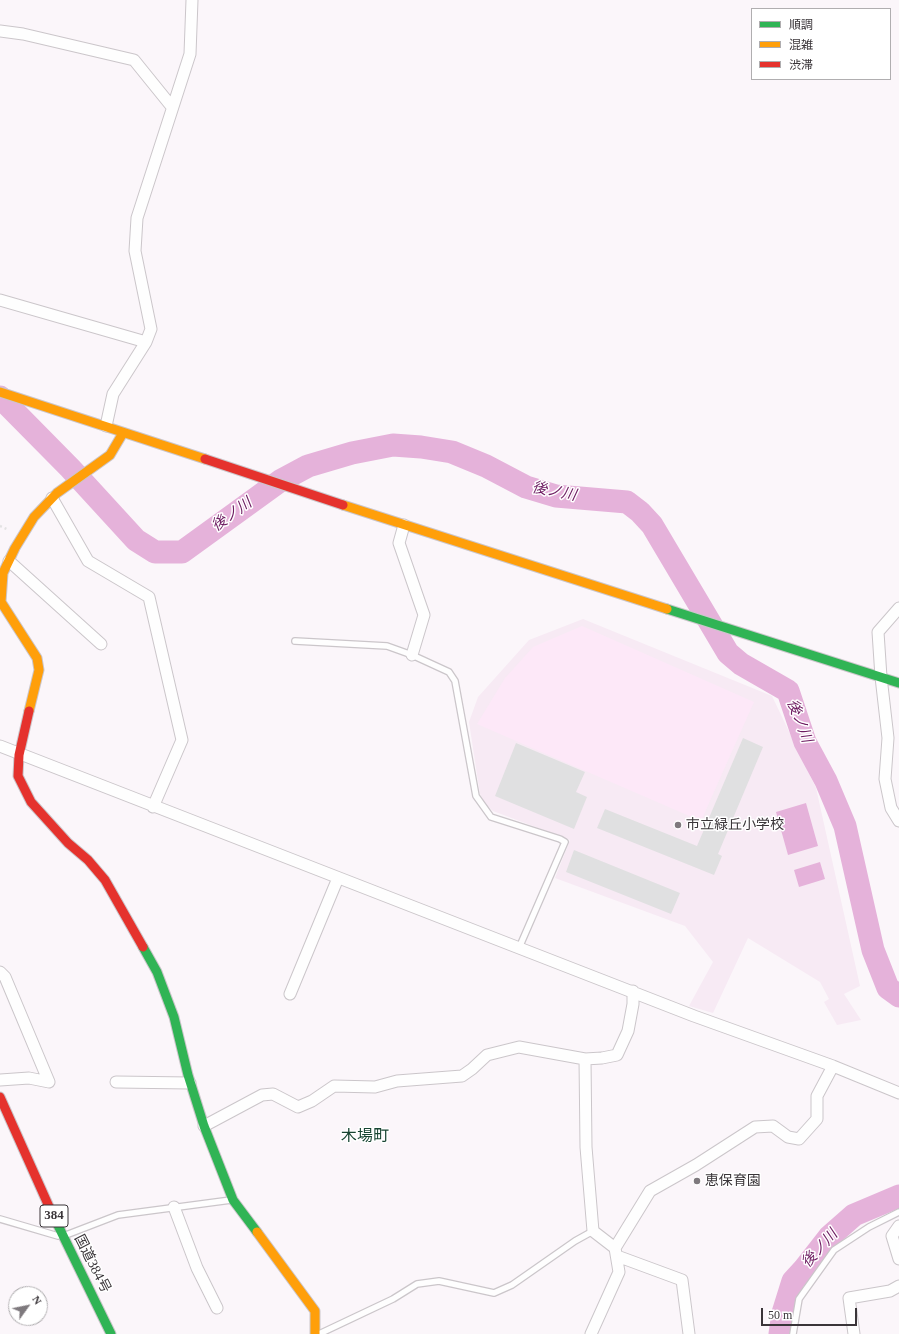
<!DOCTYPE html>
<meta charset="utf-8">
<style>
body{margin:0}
#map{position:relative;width:899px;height:1334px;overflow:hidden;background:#fbf6fa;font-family:"Times New Roman","Noto Sans JP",serif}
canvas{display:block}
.legend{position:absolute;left:751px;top:8px;width:140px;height:72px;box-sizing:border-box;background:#fff;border:1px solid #b0aeb0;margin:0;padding:5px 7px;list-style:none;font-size:12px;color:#3a3539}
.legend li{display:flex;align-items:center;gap:8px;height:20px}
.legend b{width:20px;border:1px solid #b0aeb0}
.north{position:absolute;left:8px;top:1286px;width:40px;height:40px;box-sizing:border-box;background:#fff;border:1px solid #b0aeb0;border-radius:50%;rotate:57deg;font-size:11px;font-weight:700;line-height:16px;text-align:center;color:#3a3539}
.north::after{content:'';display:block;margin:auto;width:14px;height:18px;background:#7e797d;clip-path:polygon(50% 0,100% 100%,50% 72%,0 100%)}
.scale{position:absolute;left:761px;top:1308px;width:96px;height:18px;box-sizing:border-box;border:2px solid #3a3539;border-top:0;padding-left:5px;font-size:12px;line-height:14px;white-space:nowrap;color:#3a3539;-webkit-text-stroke:3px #fff;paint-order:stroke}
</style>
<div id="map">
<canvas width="899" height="1334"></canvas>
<ul class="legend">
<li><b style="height:5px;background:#30b455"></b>順調</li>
<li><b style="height:5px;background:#ff9f0a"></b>混雑</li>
<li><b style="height:5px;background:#e5322d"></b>渋滞</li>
</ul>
<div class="north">N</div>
<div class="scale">50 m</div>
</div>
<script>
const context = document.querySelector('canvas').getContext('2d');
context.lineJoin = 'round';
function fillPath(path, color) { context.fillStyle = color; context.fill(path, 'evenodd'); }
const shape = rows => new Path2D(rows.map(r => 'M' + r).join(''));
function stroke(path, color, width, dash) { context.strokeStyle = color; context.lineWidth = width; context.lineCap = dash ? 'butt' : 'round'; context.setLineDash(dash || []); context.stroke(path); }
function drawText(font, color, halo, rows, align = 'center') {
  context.font = font + ' "Times New Roman","Noto Sans JP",serif'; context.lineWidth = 3; context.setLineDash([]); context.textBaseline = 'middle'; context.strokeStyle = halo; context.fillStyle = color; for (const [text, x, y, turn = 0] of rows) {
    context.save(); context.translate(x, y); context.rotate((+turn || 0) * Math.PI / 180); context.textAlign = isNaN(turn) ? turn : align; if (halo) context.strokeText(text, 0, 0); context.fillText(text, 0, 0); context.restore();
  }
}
fillPath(shape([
 [583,619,772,696,816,788,860,986,844,994,861,1020,837,1025,824,1002,829,999,820,982,748,938,713,1013,689,1006,713,962,685,926,555,878,570,840,493,811,485,804,480,794,469,722,478,697,529,640]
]), '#f7eaf4');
fillPath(shape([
 [582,626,754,702,701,821,477,724,505,678,533,647]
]), '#fde8f8');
fillPath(shape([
 [806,803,818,846,788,855,776,812],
 [820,862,825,879,799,887,794,870]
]), '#e5b2da');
stroke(shape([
 [0,397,70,468,136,540,155,552,182,552,280,481,308,466,352,453,393,445,421,447,452,452,486,466,526,487,556,496,627,502,640,512,652,525,728,653,741,664,788,691,805,742,826,781,845,826,873,950,888,988,899,996],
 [780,1334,783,1313,793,1281,804,1269,829,1237,854,1215,899,1196]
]), '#e5b2da', 23);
fillPath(shape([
 [743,738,763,747,718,854,722,856,714,875,597,828,605,809,697,846],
 [516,743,585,772,576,792,587,797,574,829,495,796],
 [574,850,680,893,671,914,566,872]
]), '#e0e0e1');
const lane = shape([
 [295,641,387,646,412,655,449,672,455,681,476,796,491,817,560,839,565,842,519,948],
 [0,1219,58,1236],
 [66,1235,118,1215,231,1200],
 [319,1334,393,1299,417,1284,439,1281,494,1293,512,1285,575,1241,593,1231],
 [793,1334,799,1299,834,1250,869,1227,899,1212]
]);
const street = shape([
 [0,31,23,34,134,60,172,107],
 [0,300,146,342],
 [106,426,113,394,146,342,151,329,135,251,137,218,190,54,192,0],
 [52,498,88,561,149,597,182,740,153,807],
 [404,525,399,543,424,615,412,655],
 [9,561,101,644],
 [899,608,878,632,881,677,888,738,885,779,891,808,899,821],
 [0,746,694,1016,833,1066,899,1093],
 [0,972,5,977,49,1082,29,1078,0,1080],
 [290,994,338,878],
 [585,1059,586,1147,593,1231,615,1248,619,1272,591,1334],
 [116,1082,190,1083],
 [204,1126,262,1095,273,1094,298,1107,312,1101,334,1086,375,1087,397,1081,462,1076,472,1069,487,1055,519,1047,585,1059,602,1058,617,1055,628,1031,633,1004,633,991],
 [174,1207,197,1268,217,1308],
 [899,1226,892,1236,899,1259],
 [615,1248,650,1191,696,1165,755,1127,773,1126,788,1137,799,1139,817,1119,817,1096,833,1066],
 [617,1256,682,1280,689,1334],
 [854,1334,849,1298,890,1291,899,1286]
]);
const fast = shape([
 [667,609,899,683],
 [143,947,157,972,174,1017,188,1075,204,1126,233,1200,257,1232],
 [51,1211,111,1334]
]);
const slow = shape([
 [0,392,205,459],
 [343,505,667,609],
 [29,711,39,670,37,658,1,602,3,573,15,548,34,517,57,493,110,455,123,433],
 [257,1232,315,1311,315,1334]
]);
const jam = shape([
 [205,459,343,505],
 [29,711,19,755,18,776,31,802,68,843,88,860,105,880,143,947],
 [0,1097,51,1211]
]);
stroke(lane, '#cbc6ca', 8);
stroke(street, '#cbc6ca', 13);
stroke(fast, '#cbc6ca', 11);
stroke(slow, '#cbc6ca', 11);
stroke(jam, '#cbc6ca', 11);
stroke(shape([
 [0,526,9,530]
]), '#e3e2e3', 2.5, [2, 3]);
stroke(lane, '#fefefe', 5.5);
stroke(street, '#fefefe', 11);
stroke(fast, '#30b455', 9);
stroke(slow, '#ff9f0a', 9);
stroke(jam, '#e5322d', 9);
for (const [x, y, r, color] of [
 [678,825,4,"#7e797d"],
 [697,1181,4,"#7e797d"]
]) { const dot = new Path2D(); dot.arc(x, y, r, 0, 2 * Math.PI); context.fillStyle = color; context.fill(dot); stroke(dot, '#fff', 1.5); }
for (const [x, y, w] of [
 [54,1216,28]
]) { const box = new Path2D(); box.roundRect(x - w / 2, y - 11, w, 22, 3); context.fillStyle = '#fff'; context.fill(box); stroke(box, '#3a3539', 1); }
drawText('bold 13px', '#3a3539', null, [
 ["384",54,1216]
]);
drawText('14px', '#3a3539', '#fff', [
 ["市立緑丘小学校",686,825],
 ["恵保育園",705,1181]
], 'left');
drawText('14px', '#3a3539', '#fff', [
 ["国道384号",92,1264,63]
]);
drawText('italic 15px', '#6d1b61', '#fff', [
 ["後ノ川",554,492,11],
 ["後ノ川",232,515,-36],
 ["後ノ川",799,721,69],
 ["後ノ川",820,1249,-48]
]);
drawText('16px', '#174532', '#fff', [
 ["木場町",365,1137]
]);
</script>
